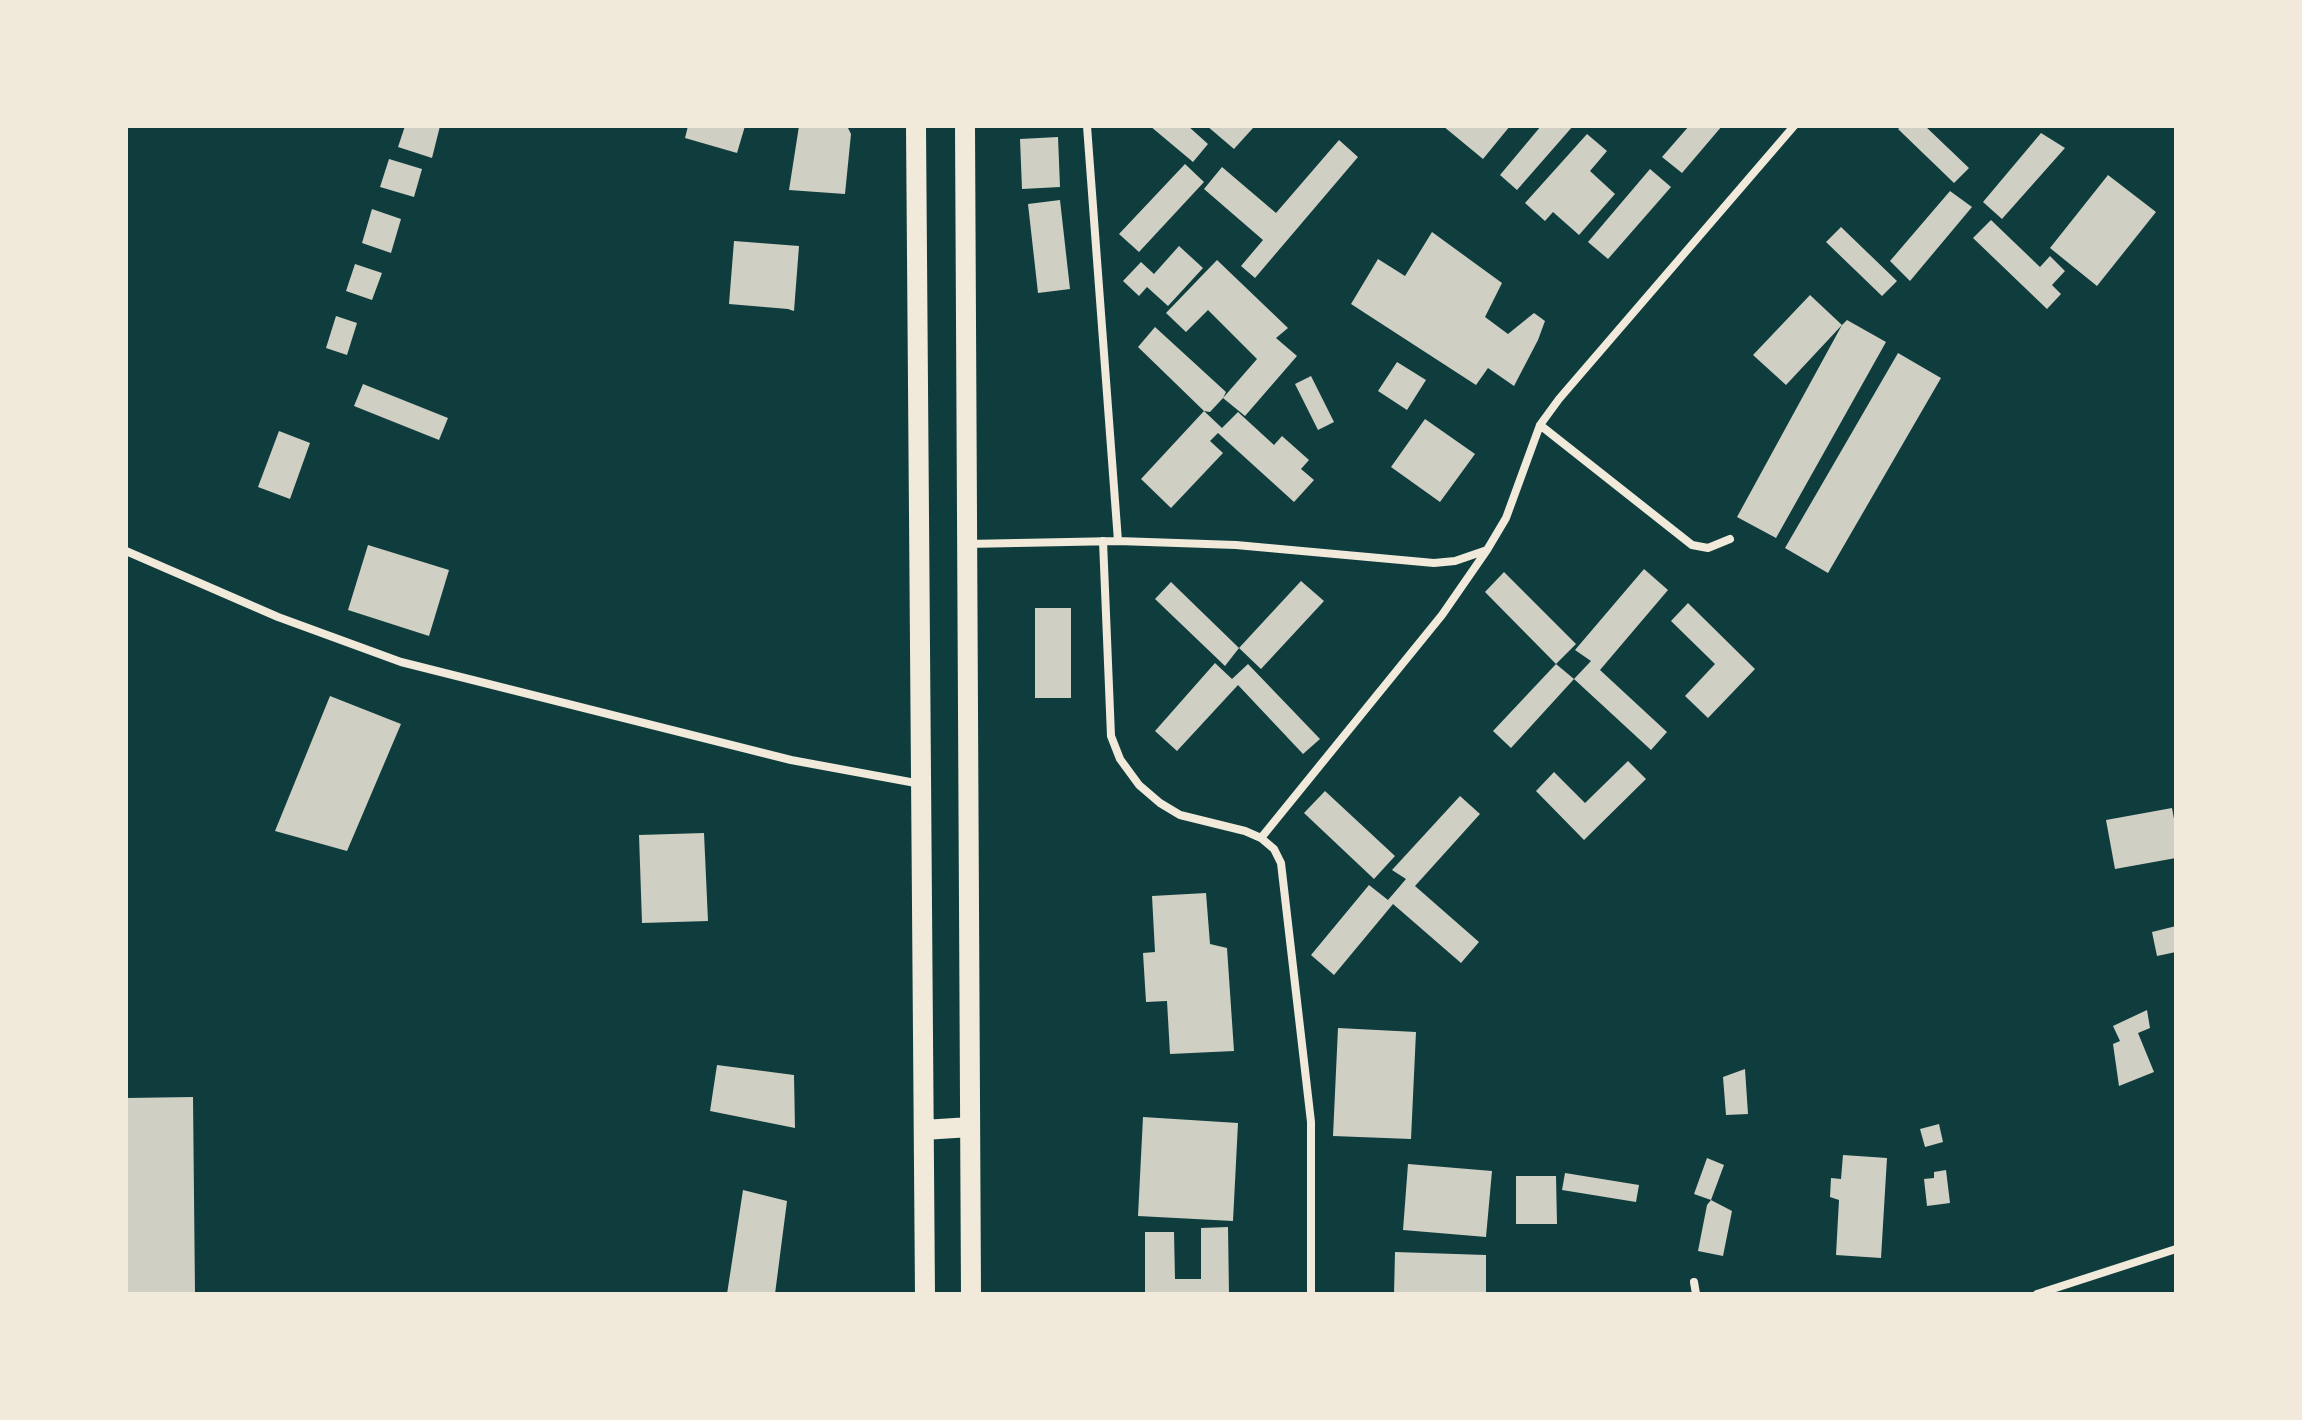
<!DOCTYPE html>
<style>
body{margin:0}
#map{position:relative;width:2302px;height:1420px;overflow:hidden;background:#0f3d3e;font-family:Poppins,sans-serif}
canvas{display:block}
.frame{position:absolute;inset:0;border:128px solid #f1e9da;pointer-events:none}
</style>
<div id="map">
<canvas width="2302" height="1420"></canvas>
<div class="frame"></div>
</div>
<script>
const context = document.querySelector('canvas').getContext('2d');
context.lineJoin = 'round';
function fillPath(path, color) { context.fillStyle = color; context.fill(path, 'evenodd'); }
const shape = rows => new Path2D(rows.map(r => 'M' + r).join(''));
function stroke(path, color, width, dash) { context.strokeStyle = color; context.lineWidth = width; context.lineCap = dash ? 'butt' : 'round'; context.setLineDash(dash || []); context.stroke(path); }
fillPath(shape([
 [405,126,440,126,432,158,398,147],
 [688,126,745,126,737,153,685,138],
 [799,126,847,126,851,134,845,194,789,190],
 [1150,126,1188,126,1208,144,1193,162],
 [1207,126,1251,126,1253,128,1234,149],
 [1443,126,1510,126,1483,159],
 [1541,126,1573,126,1517,190,1500,175],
 [1689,126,1722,126,1682,173,1662,157],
 [1902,126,1925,126,1969,168,1954,183,1898,129],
 [2041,133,2065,148,2002,219,1983,202],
 [1587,134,1607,151,1590,171,1615,194,1579,235,1553,212,1545,221,1525,203],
 [1058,137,1060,187,1022,189,1020,139],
 [1339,140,1358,157,1255,278,1241,266,1263,240,1204,189,1222,167,1276,213],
 [389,159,422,169,414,197,380,187],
 [1185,164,1204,182,1139,252,1119,234],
 [1650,169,1671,187,1608,259,1588,242],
 [2108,175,2156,212,2097,286,2050,248],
 [1950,191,1972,207,1910,281,1890,261],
 [1060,200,1070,289,1038,293,1028,204],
 [372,209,401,219,391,253,362,243],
 [1991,220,2040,267,2050,256,2065,271,2052,285,2061,294,2047,309,1973,238],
 [1841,227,1897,281,1882,296,1826,242],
 [1432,232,1502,283,1485,317,1508,334,1534,313,1545,321,1538,340,1514,386,1488,368,1476,385,1351,304,1378,259,1405,276],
 [734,241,799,246,794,311,788,309,729,304],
 [1179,246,1203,268,1168,306,1147,287,1139,296,1123,281,1141,262,1154,274],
 [1217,260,1288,328,1276,338,1297,356,1245,416,1223,398,1210,412,1204,411,1222,428,1238,412,1274,445,1282,436,1309,460,1301,469,1314,480,1294,502,1218,433,1210,441,1223,453,1171,508,1141,479,1204,411,1138,347,1155,327,1226,392,1223,398,1257,359,1208,310,1186,332,1166,313],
 [355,264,382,273,372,300,346,291],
 [1810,295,1842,325,1847,320,1886,342,1776,538,1737,517,1842,325,1786,385,1753,355],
 [336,316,357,323,347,355,326,348],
 [1898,353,1941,378,1828,573,1785,548],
 [1397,362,1426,380,1407,410,1378,391],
 [1311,376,1334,422,1318,430,1295,384],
 [363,384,448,418,439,440,354,406],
 [1425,419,1475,454,1440,502,1391,467],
 [279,431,310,443,290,499,258,487],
 [368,545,449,570,429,636,348,610],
 [1644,569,1668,590,1600,670,1667,732,1651,750,1574,679,1591,661,1575,650],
 [1504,572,1576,644,1556,664,1574,679,1511,748,1493,731,1556,664,1485,592],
 [1301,581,1324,601,1261,669,1239,648],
 [1171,582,1239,648,1225,666,1155,599],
 [1688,603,1755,669,1708,718,1685,696,1715,664,1671,621],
 [1035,608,1071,608,1071,698,1035,698],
 [1215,663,1232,679,1248,664,1320,739,1303,754,1238,685,1177,751,1155,731],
 [330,696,401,724,347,851,275,831],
 [1628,761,1646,779,1584,840,1536,791,1554,772,1585,803],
 [1325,791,1395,856,1374,879,1304,813],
 [1460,796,1480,814,1415,886,1479,942,1461,963,1393,904,1334,975,1311,955,1369,885,1388,900,1406,879,1392,870],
 [2172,808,2176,830,2176,858,2115,869,2106,820],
 [704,833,708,921,642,923,639,835],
 [1206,893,1210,944,1227,948,1234,1051,1170,1054,1167,1001,1146,1002,1143,953,1155,952,1152,896],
 [2176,926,2176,952,2157,956,2152,932],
 [2147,1010,2150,1028,2138,1033,2154,1072,2119,1086,2113,1044,2120,1041,2113,1026],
 [1338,1028,1416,1032,1411,1139,1333,1136],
 [717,1065,794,1075,795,1128,710,1111],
 [1745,1069,1748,1114,1726,1115,1723,1077],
 [193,1097,195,1294,126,1294,126,1098],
 [1143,1117,1238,1123,1233,1221,1138,1216],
 [1939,1124,1943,1142,1925,1147,1920,1129],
 [1843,1155,1887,1158,1881,1258,1836,1255,1839,1200,1830,1197,1831,1178,1841,1179],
 [1707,1158,1724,1165,1711,1200,1694,1194],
 [1408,1164,1492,1171,1486,1237,1403,1230],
 [1946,1170,1950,1203,1927,1206,1924,1179,1934,1178,1934,1172],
 [1565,1173,1639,1185,1636,1202,1562,1190],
 [1516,1176,1556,1176,1557,1224,1516,1224],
 [743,1190,787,1201,775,1294,727,1294],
 [1711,1200,1732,1211,1723,1256,1698,1251,1707,1205],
 [1228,1227,1229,1294,1145,1294,1145,1232,1174,1232,1175,1279,1201,1279,1201,1228],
 [1395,1252,1486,1255,1486,1294,1394,1294]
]), '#cfcfc3');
stroke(shape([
 [1087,126,1118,541],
 [1540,425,1692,545,1708,548,1730,539],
 [1103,541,1111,736,1120,759,1139,785,1160,803,1180,815,1245,831,1261,838,1274,849,1281,863,1311,1122,1311,1294],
 [966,544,1118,541,1236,545,1434,563,1455,561,1487,550,1506,518,1540,425,1559,399,1794,126],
 [126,551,278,617,401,662,791,760,921,784],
 [1261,838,1442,615,1487,550],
 [1694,1282,1696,1294],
 [2037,1294,2176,1249]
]), '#f1e9da', 8);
stroke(shape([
 [916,126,925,1294],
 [965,126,971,1294],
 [924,1130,970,1127]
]), '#f1e9da', 20);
</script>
